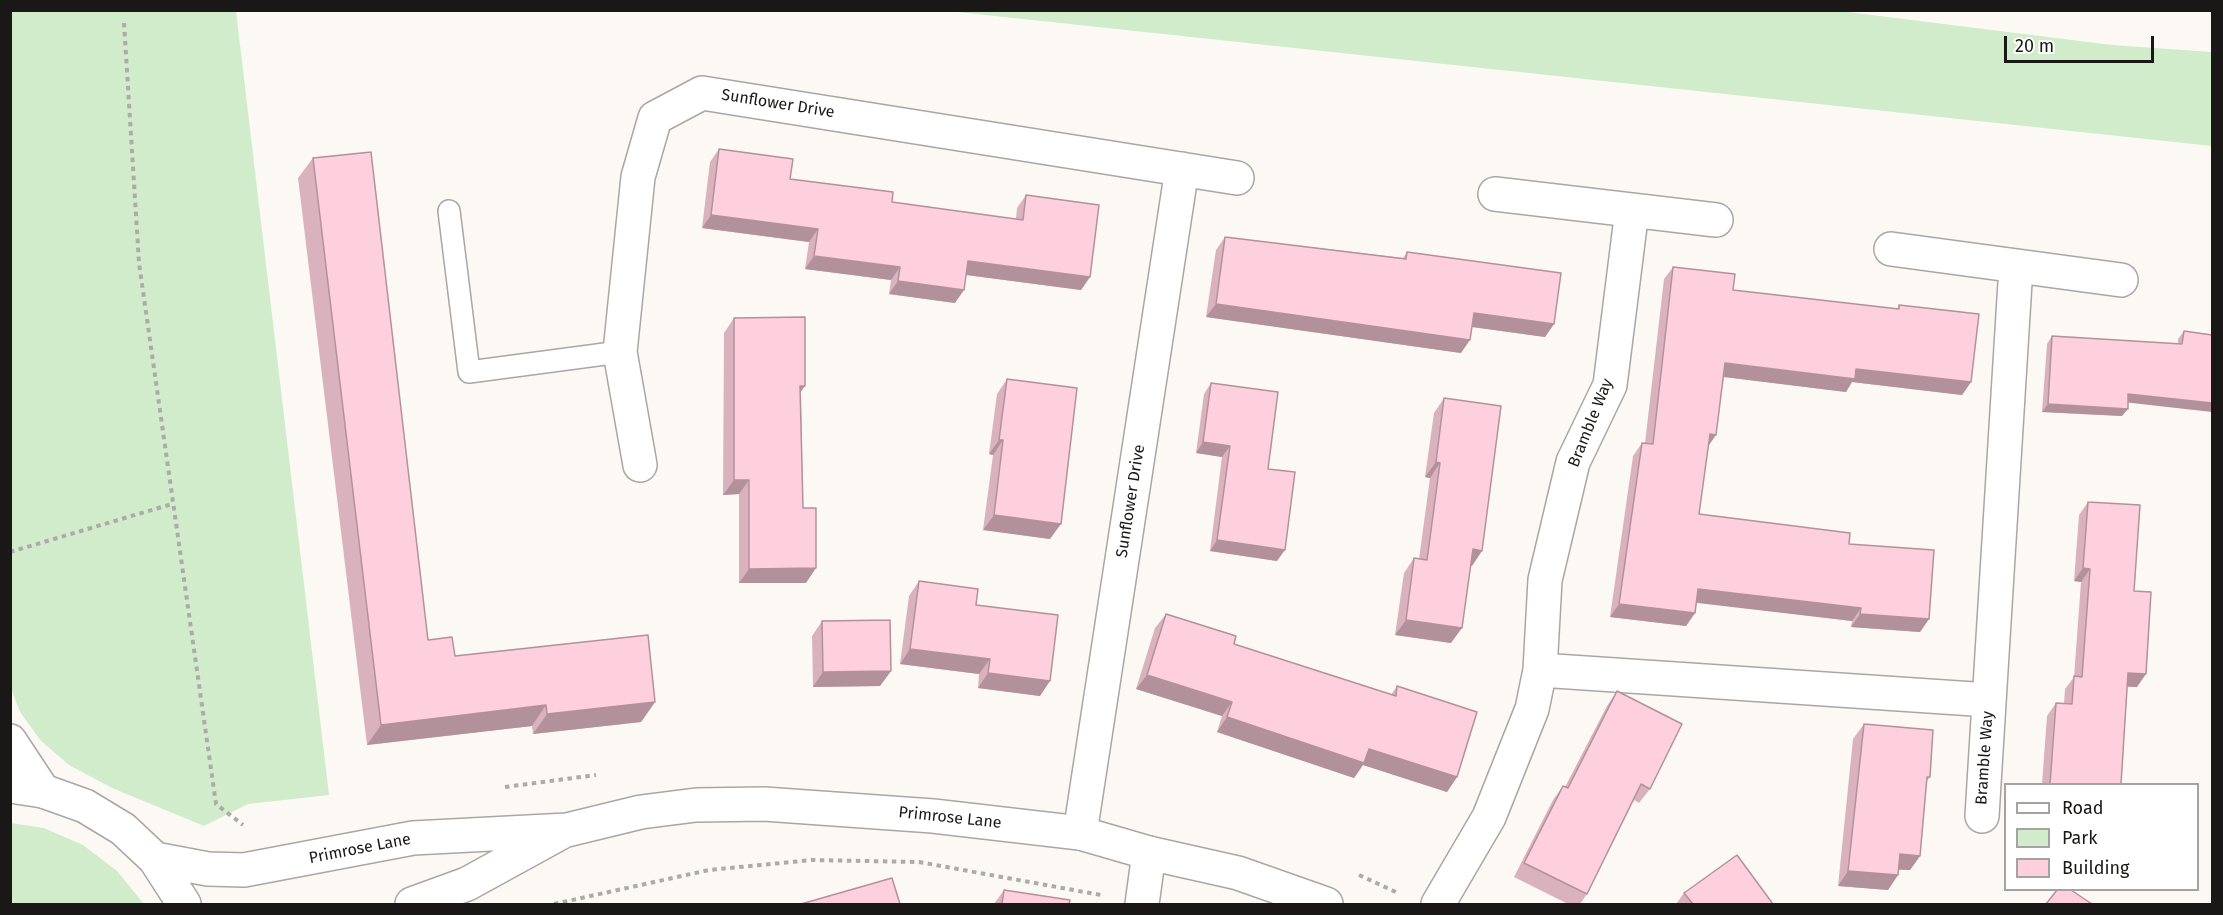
<!DOCTYPE html>
<style>
body{margin:0}
#map{position:relative;width:2223px;height:915px;overflow:hidden;background:#fcf9f5;font-family:"Fira Sans",sans-serif}
canvas{display:block}
.frame{position:absolute;inset:0;border:12px solid #191816;pointer-events:none}
.legend{position:absolute;left:2004px;top:783px;width:195px;height:108px;box-sizing:border-box;background:#fff;border:2px solid #a3a3a2;margin:0;padding:8px 10px;list-style:none;font-size:18px;color:#191816}
.legend li{display:flex;align-items:center;gap:12px;height:30px}
.legend b{width:30px;border:2px solid #a3a3a2}
.scale{position:absolute;left:2004px;top:36px;width:150px;height:27px;box-sizing:border-box;border:3px solid #191816;border-top:0;padding-left:8px;font-size:18px;line-height:21px;white-space:nowrap;color:#191816;-webkit-text-stroke:4px #fff;paint-order:stroke}
</style>
<div id="map">
<canvas width="2223" height="915"></canvas>
<div class="frame"></div>
<ul class="legend">
<li><b style="height:8px;background:#fff"></b>Road</li>
<li><b style="height:16px;background:#d0ecca"></b>Park</li>
<li><b style="height:16px;background:#fecfdd"></b>Building</li>
</ul>
<div class="scale">20 m</div>
</div>
<script>
const context = document.querySelector('canvas').getContext('2d');
context.lineJoin = 'round';
function fillPath(path, color) { context.fillStyle = color; context.fill(path, 'evenodd'); }
const shape = rows => new Path2D(rows.map(r => 'M' + r).join(''));
function stroke(path, color, width, dash) { context.strokeStyle = color; context.lineWidth = width; context.lineCap = dash ? 'butt' : 'round'; context.setLineDash(dash || []); context.stroke(path); }
function drawText(font, color, halo, rows, align = 'center') {
  context.font = font + ' "Fira Sans",sans-serif'; context.lineWidth = 6; context.setLineDash([]); context.textBaseline = 'middle'; context.strokeStyle = halo; context.fillStyle = color; for (const [text, x, y, turn = 0] of rows) {
    context.save(); context.translate(x, y); context.rotate((+turn || 0) * Math.PI / 180); context.textAlign = isNaN(turn) ? turn : align; if (halo) context.strokeText(text, 0, 0); context.fillText(text, 0, 0); context.restore();
  }
}
fillPath(shape([
 [11,10,236,11,329,795,248,804,204,826,112,788,69,765,41,741,20,712,10,686],
 [948,11,1840,11,2112,45,2212,52,2212,146],
 [10,823,44,828,83,845,117,871,144,904,11,904]
]), '#d0ecca');
const service = shape([
 [449,211,469,372,620,352]
]);
const minor = shape([
 [1495,194,1716,220],
 [1891,249,2121,280],
 [640,465,620,352,638,177,655,118,702,93,1237,178],
 [1540,670,1989,700],
 [10,741,43,791],
 [1982,816,2016,266],
 [1080,833,1182,169],
 [1142,904,1149,853],
 [1438,904,1489,817,1532,709,1540,670,1545,580,1573,462,1610,385,1632,210]
]);
const tertiary = shape([
 [10,786,43,791,85,806,123,829,155,859,184,904],
 [155,859,208,869,244,870,413,838,567,830,641,812,696,805,764,804,933,816,1080,833,1149,853,1238,873,1326,904],
 [412,904,467,884,560,833]
]);
stroke(service, '#aaa7a3', 24);
stroke(minor, '#aaa7a3', 36);
stroke(tertiary, '#aaa7a3', 36);
stroke(shape([
 [124,23,139,263,216,804,243,825],
 [10,552,172,504],
 [505,787,596,775],
 [1359,875,1398,893],
 [554,904,709,870,812,860,919,862,1101,895]
]), '#adaba7', 4, [4.5, 4.5]);
stroke(service, '#fff', 21);
stroke(minor, '#fff', 33);
stroke(tertiary, '#fff', 33);
fillPath(shape([
 [719,149,790,179,892,202,1016,219,1017,208,1026,195,1090,277,1081,290,966,275,955,303,889,294,891,280,805,269,809,242,702,228,710,162],
 [313,158,428,640,455,656,655,702,641,722,533,734,532,726,367,745,298,178],
 [1225,237,1403,258,1407,252,1554,324,1545,337,1472,327,1461,353,1206,317,1216,250],
 [1673,267,1733,290,1897,309,1899,305,1971,382,1962,395,1852,382,1846,392,1724,377,1708,447,1699,514,1849,544,1929,619,1920,632,1851,627,1852,621,1697,602,1695,613,1686,626,1610,617,1633,456,1642,443,1645,443,1664,279],
 [734,318,801,393,803,508,806,583,739,583,739,494,723,495,724,333],
 [2184,331,2212,335,2128,402,2122,416,2042,412,2047,344,2052,336,2178,344,2178,339],
 [1007,379,1050,539,983,530,993,455,989,454,997,394],
 [1211,383,1268,469,1277,561,1210,551,1222,457,1196,453,1204,394],
 [1444,398,1472,566,1471,565,1451,643,1395,635,1404,573,1414,558,1419,559,1430,478,1425,477,1434,413],
 [2088,502,2134,591,2137,687,2127,687,2121,784,2042,784,2047,716,2056,703,2064,703,2065,689,2074,677,2081,582,2074,581,2079,515],
 [919,581,976,605,1040,696,978,688,979,674,900,664,909,596],
 [1166,614,1234,644,1391,695,1397,686,1457,777,1447,792,1363,765,1354,778,1217,732,1222,716,1136,689,1155,628],
 [822,621,891,671,880,686,813,687,812,636],
 [1617,691,1650,789,1639,803,1634,800,1587,894,1580,904,1568,904,1514,877,1553,800,1563,786,1565,787,1607,706],
 [1864,724,1930,777,1927,781,1920,856,1910,870,1899,870,1898,875,1888,890,1838,886,1853,739],
 [1004,890,1069,904,994,904],
 [1684,893,1773,904,1676,904]
]), '#dab2be');
fillPath(shape([
 [711,215,818,229,809,242,702,228],
 [814,256,900,267,891,280,805,269],
 [968,261,1090,277,1081,290,959,274],
 [898,281,964,290,955,303,889,294],
 [1216,304,1470,340,1461,353,1206,317],
 [1474,313,1554,324,1545,337,1465,326],
 [1725,363,1856,369,1971,382,1962,395,1852,382,1846,392,1716,376],
 [800,386,805,386,795,400],
 [2128,394,2212,403,2212,412,2123,402],
 [2048,404,2128,409,2122,416,2042,412],
 [1710,434,1716,435,1707,448],
 [999,440,1003,440,993,455,989,454],
 [1203,442,1230,446,1222,457,1196,453],
 [1436,462,1440,463,1430,478,1425,477],
 [734,480,749,480,739,494,723,495],
 [994,515,1061,524,1050,539,983,530],
 [1217,540,1285,550,1277,561,1210,551],
 [1473,549,1482,551,1472,566,1463,564],
 [816,568,806,583,739,583,749,569],
 [2083,568,2090,569,2081,582,2074,581],
 [1698,589,1861,608,1852,621,1689,602],
 [1619,604,1695,613,1686,626,1610,617],
 [1860,614,1929,619,1920,632,1851,627],
 [1406,620,1462,628,1451,643,1395,635],
 [910,649,990,659,979,674,900,664],
 [891,671,880,686,813,687,823,672],
 [988,673,1050,681,1040,696,978,688],
 [2128,673,2146,674,2137,687,2119,686],
 [1147,675,1232,702,1222,716,1136,689],
 [655,702,641,722,533,734,547,714],
 [546,705,532,726,367,745,381,725],
 [1227,717,1369,749,1457,777,1447,792,1363,765,1354,778,1217,732],
 [1900,854,1920,856,1910,870,1890,869],
 [1848,871,1898,875,1888,890,1838,886]
]), '#b2919b');
const building = shape([
 [719,149,793,159,790,179,893,192,892,202,1023,220,1026,195,1099,205,1090,277,968,261,964,290,898,281,900,267,814,256,818,229,711,215,719,149],
 [371,152,428,640,452,637,455,656,648,635,655,702,547,714,546,705,381,725,313,158,371,152],
 [1225,237,1406,259,1407,252,1561,273,1554,324,1474,313,1470,340,1216,304,1225,237],
 [1673,267,1735,274,1733,290,1899,309,1899,305,1979,314,1971,382,1856,369,1855,379,1725,363,1716,435,1710,434,1699,514,1850,533,1849,544,1934,550,1929,619,1860,614,1861,608,1698,589,1695,613,1619,604,1642,443,1653,444,1673,267],
 [805,317,805,386,800,386,803,508,816,508,816,568,749,569,749,480,734,480,734,318,805,317],
 [2184,331,2212,335,2212,403,2128,394,2128,409,2048,404,2052,336,2182,344,2184,331],
 [1007,379,1077,388,1061,524,994,515,1003,440,999,440,1007,379],
 [1211,383,1278,392,1268,469,1295,472,1285,550,1217,540,1230,446,1203,442,1211,383],
 [1444,398,1501,406,1482,551,1473,549,1462,628,1406,620,1414,558,1427,560,1440,463,1436,462,1444,398],
 [2088,502,2140,505,2134,591,2151,592,2146,674,2128,673,2121,784,2050,784,2056,703,2072,704,2074,676,2082,677,2090,569,2083,568,2088,502],
 [919,581,978,589,976,605,1058,615,1050,681,988,673,990,659,910,649,919,581],
 [1166,614,1236,636,1234,644,1396,696,1397,686,1477,712,1457,777,1369,749,1364,763,1227,717,1232,702,1147,675,1166,614],
 [890,620,891,671,823,672,822,621,890,620],
 [1617,691,1682,724,1650,789,1641,784,1587,894,1524,863,1563,786,1568,788,1617,691],
 [1864,724,1933,730,1930,777,1927,777,1920,856,1900,854,1898,875,1848,871,1864,724],
 [1737,855,1773,904,1693,904,1684,893,1737,855],
 [892,878,900,904,801,904,892,878],
 [1004,890,1070,900,1069,904,1002,904,1004,890],
 [2057,890,2071,890,2092,904,2046,904,2057,890]
]);
fillPath(building, '#fecfdd');
stroke(building, '#b2919b', 1.5);
drawText('16px', '#191816', '#fff', [
 ["Sunflower Drive",778,104,9],
 ["Bramble Way",1591,423,-68],
 ["Sunflower Drive",1131,501,-81],
 ["Bramble Way",1985,758,-86],
 ["Primrose Lane",950,818,6],
 ["Primrose Lane",360,849,-11]
]);
</script>
